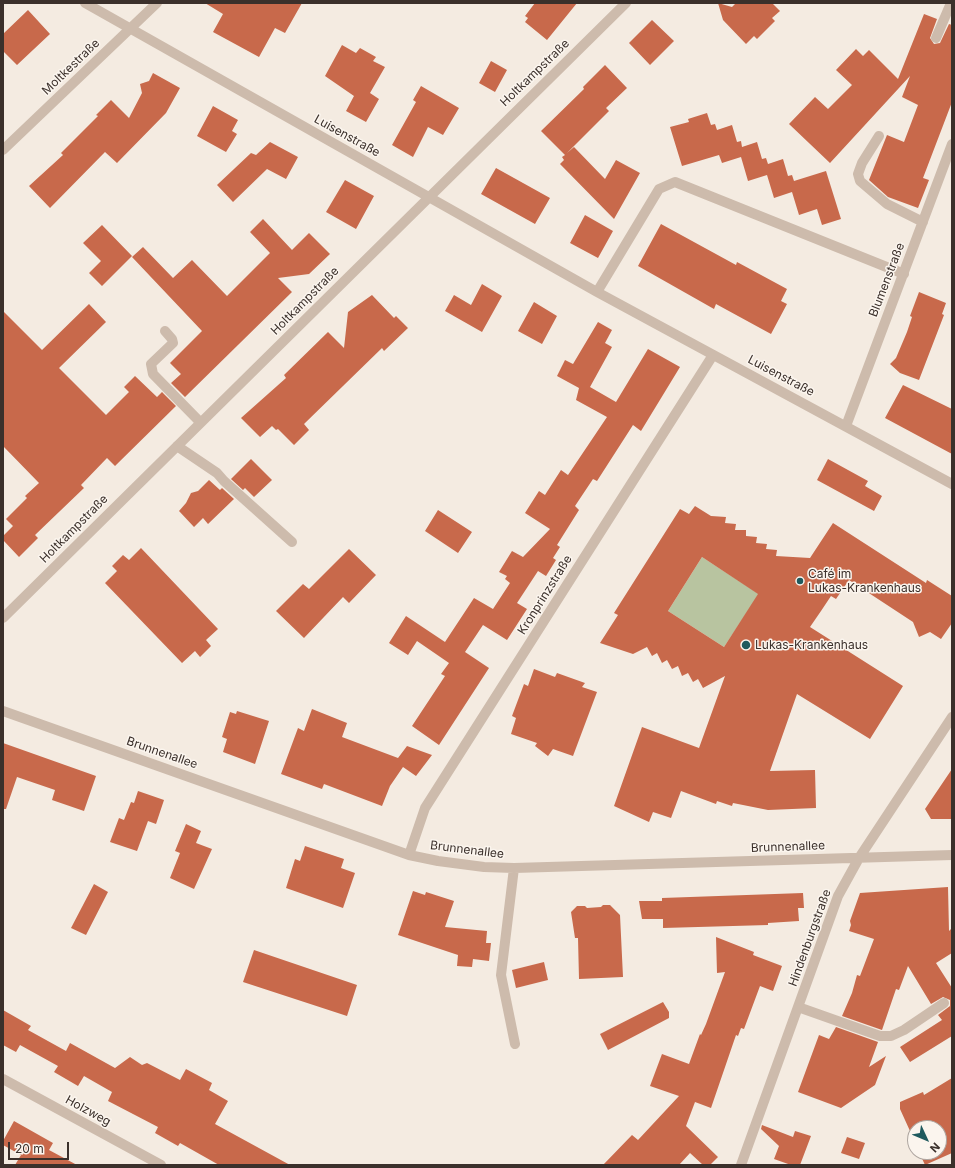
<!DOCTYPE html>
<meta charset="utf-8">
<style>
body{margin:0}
#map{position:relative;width:955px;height:1168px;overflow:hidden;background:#f4ebe1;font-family:Inter,sans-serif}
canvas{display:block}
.frame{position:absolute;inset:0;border:4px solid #3b302b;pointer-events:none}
.north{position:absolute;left:907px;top:1120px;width:40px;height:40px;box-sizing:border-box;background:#fbf5ee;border:1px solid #aea6a0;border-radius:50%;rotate:134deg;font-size:11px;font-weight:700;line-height:16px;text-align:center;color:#3b302b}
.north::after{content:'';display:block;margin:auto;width:14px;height:18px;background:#1f5a5e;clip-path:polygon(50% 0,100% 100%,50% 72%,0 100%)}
.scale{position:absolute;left:8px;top:1142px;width:61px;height:18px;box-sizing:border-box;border:2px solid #3b302b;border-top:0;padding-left:5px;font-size:12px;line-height:14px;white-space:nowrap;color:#3b302b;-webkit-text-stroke:3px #fbf5ee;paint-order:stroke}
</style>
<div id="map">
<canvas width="955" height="1168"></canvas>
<div class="frame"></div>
<div class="north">N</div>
<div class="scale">20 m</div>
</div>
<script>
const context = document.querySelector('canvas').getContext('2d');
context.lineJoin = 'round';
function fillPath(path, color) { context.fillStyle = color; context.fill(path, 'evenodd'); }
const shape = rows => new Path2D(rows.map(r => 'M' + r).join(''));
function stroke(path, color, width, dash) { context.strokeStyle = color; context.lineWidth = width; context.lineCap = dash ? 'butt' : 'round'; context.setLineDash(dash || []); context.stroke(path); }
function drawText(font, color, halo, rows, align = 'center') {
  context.font = font + ' Inter,sans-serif'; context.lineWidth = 3; context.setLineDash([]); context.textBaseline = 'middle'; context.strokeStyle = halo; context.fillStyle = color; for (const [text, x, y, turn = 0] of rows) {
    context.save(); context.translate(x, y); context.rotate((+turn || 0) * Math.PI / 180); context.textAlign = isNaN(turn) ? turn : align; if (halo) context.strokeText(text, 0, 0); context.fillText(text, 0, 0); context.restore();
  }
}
fillPath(shape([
 [702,557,759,594,724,647,668,611]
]), '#b8c4a0');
fillPath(shape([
 [205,3,302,3,285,33,275,28,259,57,213,32,223,14],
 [535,3,577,3,547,40,525,22,528,18,525,16],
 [718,3,732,7,736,3,772,3,780,11,772,18,775,21,757,39,754,36,746,44,723,20],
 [28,10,50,34,17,65,3,51,3,34],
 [924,14,937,19,930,38,934,44,940,43,949,24,952,25,952,102,923,178,929,180,918,208,888,197,869,180,887,135,904,142,918,105,902,97,910,76,830,163,789,124,815,97,828,109,852,85,836,70,856,49,863,56,869,50,898,79],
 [652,20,674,41,650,65,629,43],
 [342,45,356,53,360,48,376,57,373,61,385,67,370,93,379,99,366,122,346,111,354,96,325,76],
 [491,61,507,70,495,92,479,83],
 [605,65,627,88,606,108,609,111,567,153,574,147,605,179,616,160,640,173,614,219,560,164,564,160,562,157,565,155,541,131,584,89,583,87],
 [153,73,180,88,166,113,117,163,105,152,50,208,29,186,63,155,61,153,98,116,96,115,111,100,129,118,142,93,140,84,149,81],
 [421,86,459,108,443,135,428,127,413,157,392,145,416,102,413,100],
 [213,106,238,120,232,131,237,134,226,152,197,136],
 [707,113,711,125,715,124,717,130,732,125,737,142,741,141,742,147,757,142,762,159,766,158,768,164,783,159,788,176,792,175,794,181,826,171,841,219,822,225,817,209,799,215,792,192,774,198,767,175,748,181,741,157,722,163,719,155,682,166,670,127,689,122,688,119],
 [270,142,298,157,286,179,267,169,233,202,217,185,251,153,256,155],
 [496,168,550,198,535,224,481,194],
 [345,180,374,196,356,229,326,212],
 [585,215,613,231,598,258,570,243],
 [263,219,292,250,309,233,330,254,309,274,278,278,292,292,185,397,171,383,181,374,170,363,202,331,132,257,143,247,173,278,192,260,227,296,270,253,250,232],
 [661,224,736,265,737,262,787,289,781,301,787,304,771,334,716,304,714,309,638,266],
 [102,225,132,256,102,286,89,273,101,261,83,243],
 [482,284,502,296,482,332,445,311,454,295,471,305],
 [919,292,946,303,942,314,944,315,919,380,900,373,890,364,896,358,907,332,912,317,910,316],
 [372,295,394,318,396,316,408,328,384,351,382,348,304,424,309,430,294,445,278,429,276,430,272,426,260,437,241,418,286,378,284,375,328,332,344,348,348,312],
 [534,302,557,316,542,344,518,331],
 [89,304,106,322,59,368,106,415,129,392,124,387,135,376,157,397,162,392,176,406,115,466,107,458,81,485,84,488,35,535,38,538,19,557,3,540,3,536,13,526,6,519,27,498,25,496,39,483,3,446,3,311,42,350],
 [598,322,612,330,605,343,612,347,590,387,616,402,648,349,680,367,641,431,633,425,597,481,593,479,575,506,579,510,557,545,560,547,553,558,556,560,546,576,538,571,517,603,527,609,507,640,483,625,465,652,489,668,439,745,412,726,445,676,441,674,449,663,417,641,408,655,389,643,406,616,445,642,474,598,493,609,510,583,505,579,507,576,499,572,512,551,523,557,550,529,525,513,539,491,545,495,561,470,568,475,607,417,576,400,579,388,557,376,565,360,573,364],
 [903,385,952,409,952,454,885,418],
 [251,459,272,480,254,497,245,488,243,490,231,479],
 [828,459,868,481,865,486,882,496,874,511,817,480],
 [209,480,220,490,222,488,234,499,208,524,203,518,194,527,179,511,186,503,191,493,198,491],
 [695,506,711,516,726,517,725,523,736,524,735,530,746,530,746,536,757,537,756,543,767,544,766,549,777,550,776,556,810,558,833,523,926,583,927,580,952,596,952,623,941,639,930,632,919,637,913,622,849,580,836,599,831,596,821,611,810,627,903,686,870,739,797,694,770,771,815,770,816,808,768,810,733,803,732,806,717,801,716,804,681,791,671,818,653,812,649,822,614,806,642,727,699,748,725,676,703,688,698,679,693,682,688,673,682,676,678,666,672,669,667,660,662,663,657,653,652,656,647,647,633,654,600,643,618,615,614,613,680,509,689,514],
 [702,557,758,594,724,647,668,611],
 [438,510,472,532,458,553,425,531],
 [141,548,218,629,206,640,211,646,200,657,195,651,182,663,105,583,117,571,112,566,123,555,129,560],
 [349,549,376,575,349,603,343,597,304,638,276,611,303,584,309,589],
 [534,669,555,677,557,673,585,683,582,687,597,692,573,756,553,749,548,756,535,746,537,743,511,734,516,718,512,716,524,684,528,686],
 [312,709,347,723,342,737,398,758,407,746,432,755,416,776,403,767,390,786,382,806,324,784,322,789,281,774,298,728,304,731],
 [237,711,269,721,255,764,223,752,227,739,222,737,230,712,236,714],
 [3,743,96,776,84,811,52,800,55,790,17,777,6,809,3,809],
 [952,769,952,819,931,819,925,809],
 [138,791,164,800,156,824,148,821,137,851,110,842,119,818,124,820,131,802,134,803],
 [186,824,201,831,196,843,212,849,194,889,170,878,180,853,175,851],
 [305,846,344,859,341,868,355,873,343,908,286,888,295,859,300,861],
 [94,884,108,892,86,935,71,928],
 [948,887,949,931,952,928,952,953,936,963,952,988,952,1036,910,1062,900,1047,942,1020,938,1015,950,1006,950,1000,943,997,931,1004,908,966,899,990,896,989,882,1030,842,1016,852,993,857,975,860,976,874,939,849,931,851,925,850,921,860,893],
 [413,891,425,895,426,892,454,901,445,927,487,931,486,943,491,943,489,961,473,959,472,967,457,966,458,955,398,935],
 [803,893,804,908,798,908,799,921,768,923,768,925,663,928,663,919,642,919,639,901,662,901,662,898],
 [603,905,610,905,620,915,623,977,579,979,578,938,575,938,571,912,577,906,585,906,587,908,601,907],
 [716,937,754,952,753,955,782,966,773,991,760,986,744,1029,741,1028,738,1036,736,1035,711,1108,695,1102,686,1126,718,1157,710,1165,703,1165,690,1153,679,1165,603,1165,632,1135,638,1140,679,1096,650,1086,662,1054,689,1064,700,1034,701,1035,706,1024,725,972,717,973],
 [254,950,357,985,347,1016,243,982],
 [544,962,548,980,516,988,512,970],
 [663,1002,669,1012,669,1018,608,1050,600,1034],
 [3,1010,31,1026,28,1030,66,1051,70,1043,115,1068,130,1057,142,1065,147,1063,180,1080,186,1069,212,1083,209,1090,228,1101,215,1124,290,1165,219,1165,180,1143,178,1146,155,1133,158,1127,108,1101,112,1092,84,1076,78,1086,54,1072,58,1066,20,1045,16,1052,3,1045],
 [836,1027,878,1042,869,1067,886,1056,875,1085,841,1108,798,1092,819,1035,829,1039],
 [952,1078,952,1153,925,1165,919,1152,939,1152,939,1128,915,1128,915,1142,900,1109,900,1102,923,1092,924,1095],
 [14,1121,53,1143,49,1150,77,1165,15,1165,21,1155,3,1145,3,1141],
 [762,1125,793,1137,795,1131,811,1136,800,1165,791,1165,774,1159,779,1146,761,1129],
 [847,1137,865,1143,859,1159,841,1153]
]), '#c8694b');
stroke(shape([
 [85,3,597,292,952,484],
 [936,38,951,3],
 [879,136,862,163,858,174,860,181,887,204,923,222],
 [3,150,157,3],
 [597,292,659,189,675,182,904,274],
 [165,331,172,339,173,343,151,364,153,374,200,422],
 [846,426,952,144],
 [177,446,217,473,224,481,292,542],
 [3,618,626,3],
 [3,711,409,855,438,861,484,867,514,868,952,855],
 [409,855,425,808,713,355],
 [514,868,501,975,515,1044],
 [798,1007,880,1036,891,1036,904,1030,944,1003],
 [3,1079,161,1165],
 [741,1165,838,896,859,858,952,717]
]), '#cdbbac', 10);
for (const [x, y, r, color] of [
 [800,581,4,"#1f5a5e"],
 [746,645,5,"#1f5a5e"]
]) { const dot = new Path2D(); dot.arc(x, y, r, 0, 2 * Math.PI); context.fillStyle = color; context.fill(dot); stroke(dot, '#fbf5ee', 1.5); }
drawText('12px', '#3b302b', '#fbf5ee', [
 ["Moltkestraße",71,67,-44],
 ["Holtkampstraße",535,73,-44],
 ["Luisenstraße",347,136,29],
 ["Blumenstraße",887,280,-69],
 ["Holtkampstraße",305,301,-45],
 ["Luisenstraße",781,376,28],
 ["Holtkampstraße",74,529,-45],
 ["Kronprinzstraße",545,595,-58],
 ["Brunnenallee",162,753,19],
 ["Brunnenallee",788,847,-2],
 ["Brunnenallee",467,850,7],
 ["Hindenburgstraße",810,938,-70],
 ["Holzweg",88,1111,29]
]);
drawText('12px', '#3b302b', '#fbf5ee', [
 ["Café im",808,574],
 ["Lukas-Krankenhaus",808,588],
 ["Lukas-Krankenhaus",755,645]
], 'left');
</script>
